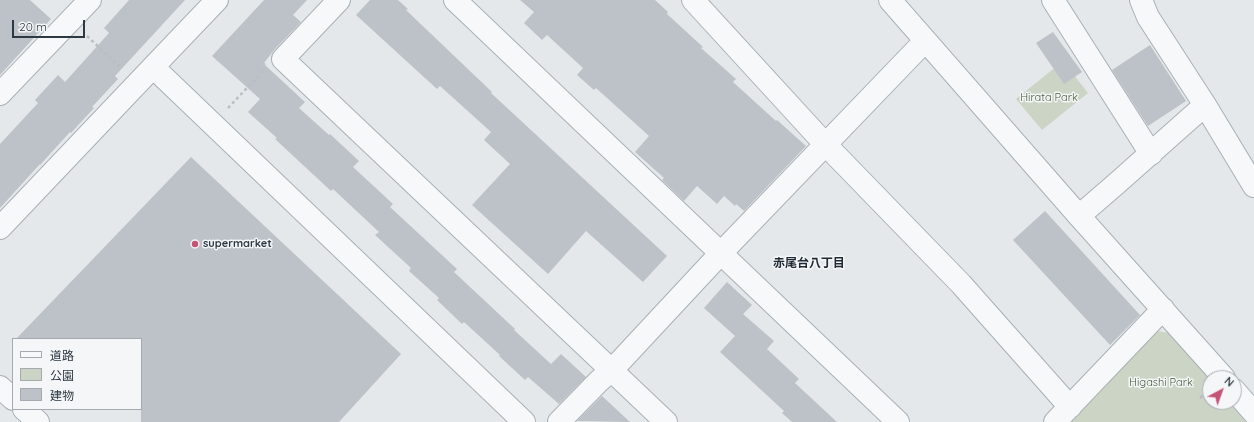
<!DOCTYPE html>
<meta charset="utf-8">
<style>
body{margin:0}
#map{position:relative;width:1254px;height:422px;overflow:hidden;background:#e4e8eb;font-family:Quicksand,"Noto Sans JP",sans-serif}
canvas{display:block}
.legend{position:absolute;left:12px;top:338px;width:130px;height:72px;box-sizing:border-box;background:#f4f6f8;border:1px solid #a4aaaf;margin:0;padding:5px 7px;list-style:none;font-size:12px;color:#2d3842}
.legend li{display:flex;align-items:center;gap:8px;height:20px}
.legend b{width:20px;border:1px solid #a4aaaf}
.north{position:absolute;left:1202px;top:370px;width:40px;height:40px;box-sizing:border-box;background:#f4f6f8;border:1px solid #a4aaaf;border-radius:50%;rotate:41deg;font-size:11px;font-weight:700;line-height:16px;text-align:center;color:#2d3842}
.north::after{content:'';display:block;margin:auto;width:14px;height:18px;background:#c55476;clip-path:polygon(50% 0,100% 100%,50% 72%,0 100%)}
.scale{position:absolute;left:12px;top:20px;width:73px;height:18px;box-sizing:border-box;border:2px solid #2d3842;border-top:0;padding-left:5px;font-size:12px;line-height:14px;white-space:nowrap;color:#2d3842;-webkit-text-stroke:3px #f4f6f8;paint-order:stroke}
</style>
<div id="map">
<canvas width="1254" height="422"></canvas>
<ul class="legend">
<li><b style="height:5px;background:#f7f8f9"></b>道路</li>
<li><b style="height:11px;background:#ccd4c6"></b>公園</li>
<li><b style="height:11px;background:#bcc2c7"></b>建物</li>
</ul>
<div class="north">N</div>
<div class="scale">20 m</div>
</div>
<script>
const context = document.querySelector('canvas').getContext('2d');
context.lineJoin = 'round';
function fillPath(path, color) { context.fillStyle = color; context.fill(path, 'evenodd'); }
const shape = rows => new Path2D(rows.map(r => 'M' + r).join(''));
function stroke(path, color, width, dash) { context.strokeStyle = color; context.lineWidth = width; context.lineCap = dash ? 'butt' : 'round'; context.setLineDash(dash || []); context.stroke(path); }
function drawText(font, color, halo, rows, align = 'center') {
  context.font = font + ' Quicksand,"Noto Sans JP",sans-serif'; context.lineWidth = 3; context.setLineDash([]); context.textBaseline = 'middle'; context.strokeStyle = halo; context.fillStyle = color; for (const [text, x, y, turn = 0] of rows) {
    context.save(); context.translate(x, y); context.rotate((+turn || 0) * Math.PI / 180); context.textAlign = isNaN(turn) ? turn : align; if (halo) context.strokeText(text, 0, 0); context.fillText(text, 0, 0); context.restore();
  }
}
fillPath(shape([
 [1063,61,1088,93,1042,130,1016,99],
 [1157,331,1170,333,1210,379,1210,402,1230,402,1248,422,1070,422]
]), '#ccd4c6');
fillPath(shape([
 [0,0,30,0,51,19,0,75],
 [129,0,185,0,115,76,118,79,92,107,94,108,71,133,70,132,40,165,40,164,0,208,0,144,38,103,35,100,58,75,65,82,109,33,104,28],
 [264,0,307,0,293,15,301,22,274,50,264,63,266,64,265,65,305,102,299,108,329,135,330,134,359,161,353,167,393,204,390,207,457,269,454,272,515,329,514,330,551,364,561,354,586,377,559,404,528,377,525,380,499,356,500,355,464,322,462,324,437,300,439,298,409,271,411,268,375,235,379,232,333,189,331,191,275,139,277,138,248,112,260,99,212,56],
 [370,0,398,0,408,9,406,10,492,92,491,93,667,256,643,282,586,231,548,274,472,205,510,164,484,140,491,132,440,86,437,89,356,15],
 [520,0,655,0,668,12,667,14,703,47,701,48,736,79,733,82,776,121,777,120,806,146,744,211,736,204,735,206,724,196,717,204,697,186,684,201,662,180,664,178,635,152,649,136,596,88,594,90,577,75,583,68,547,35,542,40,524,23,534,12],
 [1053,32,1082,72,1064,84,1036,43],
 [1150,45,1186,101,1148,126,1112,70],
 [191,157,401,354,339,422,141,422,141,339,16,339],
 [1045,211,1140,315,1110,345,1013,240],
 [727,282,752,305,743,314,774,341,767,349,799,379,795,383,837,422,792,422,782,413,784,411,720,352,735,336,704,308],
 [602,396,630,422,577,421]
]), '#bcc2c7');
const minor = shape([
 [339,0,283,59,666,422],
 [455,0,898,422],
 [693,0,825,144,961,284,1070,407],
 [890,0,1079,216,1224,378],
 [1053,0,1151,154],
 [1141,0,1148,17,1205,105,1254,186],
 [0,94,90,0],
 [1079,216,1116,184,1205,105],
 [0,387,13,399],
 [1234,390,1254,413],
 [24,409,38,422],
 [559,422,599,381,612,370,721,253,925,41],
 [1055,422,1163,309]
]);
const tertiary = shape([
 [217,0,153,67,524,422],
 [0,228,153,67]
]);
stroke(minor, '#a9b0b5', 24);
stroke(tertiary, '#a9b0b5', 24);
stroke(shape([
 [87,36,121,68],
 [228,108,263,71],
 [1200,398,1207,392]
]), '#babec2', 2.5, [3, 3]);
stroke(minor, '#f7f8f9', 22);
stroke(tertiary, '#f7f8f9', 22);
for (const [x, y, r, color] of [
 [195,244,4,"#c55476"]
]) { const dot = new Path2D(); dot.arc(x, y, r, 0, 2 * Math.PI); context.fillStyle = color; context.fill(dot); stroke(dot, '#f4f6f8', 1.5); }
drawText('11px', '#475d3b', '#f4f6f8', [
 ["Hirata Park",1049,98],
 ["Higashi Park",1161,383]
]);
drawText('bold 11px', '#2d3842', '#f4f6f8', [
 ["supermarket",203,244]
], 'left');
drawText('bold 12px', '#1f2933', '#f4f6f8', [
 ["赤尾台八丁目",809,263]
]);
</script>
